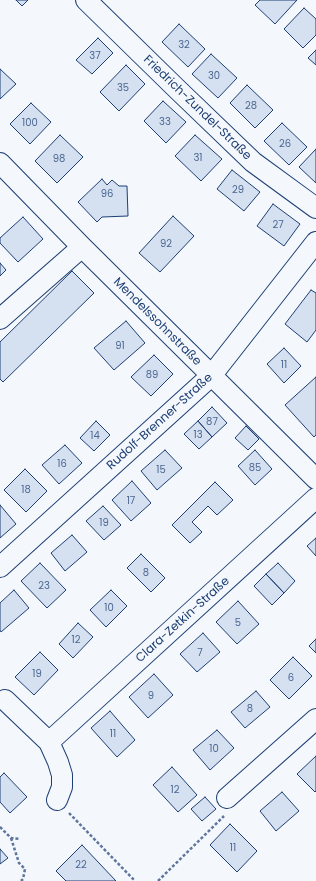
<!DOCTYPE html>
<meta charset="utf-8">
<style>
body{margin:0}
canvas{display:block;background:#f4f7fb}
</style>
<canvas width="316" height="881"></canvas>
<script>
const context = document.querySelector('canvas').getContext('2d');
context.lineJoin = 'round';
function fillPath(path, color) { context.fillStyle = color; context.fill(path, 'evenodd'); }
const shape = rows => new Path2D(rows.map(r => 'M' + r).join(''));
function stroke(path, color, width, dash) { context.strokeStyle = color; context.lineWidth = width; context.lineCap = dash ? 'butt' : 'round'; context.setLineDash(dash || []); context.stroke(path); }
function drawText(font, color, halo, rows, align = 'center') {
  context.font = font + ' Poppins,sans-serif'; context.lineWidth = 3; context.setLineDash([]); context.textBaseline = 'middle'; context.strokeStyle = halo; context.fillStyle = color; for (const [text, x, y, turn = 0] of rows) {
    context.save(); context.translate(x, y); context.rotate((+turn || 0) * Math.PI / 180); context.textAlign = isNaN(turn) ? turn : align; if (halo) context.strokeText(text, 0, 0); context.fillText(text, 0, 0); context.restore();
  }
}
const building = shape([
 [16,0,28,0,22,6,16,0],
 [260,0,297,0,275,24,255,5,260,0],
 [304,8,316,19,316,35,303,48,284,29,304,8],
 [179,24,205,49,188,67,162,42,179,24],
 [98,38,113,53,92,74,76,60,98,38],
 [316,50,316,65,308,58,316,50],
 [211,54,237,78,218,98,192,74,211,54],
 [126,65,145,84,119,111,100,92,126,65],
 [0,69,16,84,0,99,0,69],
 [247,85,273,110,255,128,230,103,247,85],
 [163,101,186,122,166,143,144,121,163,101],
 [31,103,51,122,30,144,10,124,31,103],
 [282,123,307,147,289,165,264,141,282,123],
 [60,135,83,157,57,183,35,161,60,135],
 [195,135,222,159,201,181,175,156,195,135],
 [316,149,316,183,299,167,316,149],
 [232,170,260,192,244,211,217,189,232,170],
 [102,179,107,185,112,180,119,186,127,186,128,216,102,217,97,222,78,202,102,179],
 [273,204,300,224,284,246,257,226,273,204],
 [173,216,194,236,160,272,139,253,173,216],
 [23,217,43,239,18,262,0,243,0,238,23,217],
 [0,263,6,270,0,276,0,263],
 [72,271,94,293,3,382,0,379,0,342,72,271],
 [311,290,316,293,316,330,307,342,285,324,311,290],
 [126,321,145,343,114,370,94,348,126,321],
 [284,348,301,366,284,383,267,364,284,348],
 [154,355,173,374,151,396,131,377,154,355],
 [316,377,316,435,314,437,285,405,316,377],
 [212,407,227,423,212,437,198,421,212,407],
 [96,421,110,435,94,451,80,438,96,421],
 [198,421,212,437,199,449,184,434,198,421],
 [246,426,259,439,248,450,235,438,246,426],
 [65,445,82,463,59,484,42,465,65,445],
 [165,450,182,468,157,490,141,471,165,450],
 [255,450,272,469,255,485,238,466,255,450],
 [25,469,47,491,26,512,4,490,25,469],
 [132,481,151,503,131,521,112,500,132,481],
 [215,482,233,500,217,515,208,506,192,522,202,532,190,543,172,525,215,482],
 [0,505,16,524,0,538,0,505],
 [103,506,121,525,104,540,86,521,103,506],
 [72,535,87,552,65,571,51,553,72,535],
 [316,538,316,556,307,546,316,538],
 [141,554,165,578,151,592,127,568,141,554],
 [40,563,66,590,47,608,21,581,40,563],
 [278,563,295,581,284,593,266,574,278,563],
 [266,574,284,593,272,605,254,586,266,574],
 [14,590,29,608,1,632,0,630,0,603,14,590],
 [111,590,127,606,106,627,90,610,111,590],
 [238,601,259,624,237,644,216,622,238,601],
 [78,623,93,637,73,658,59,644,78,623],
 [203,633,220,652,197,672,180,654,203,633],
 [316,639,316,653,309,646,316,639],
 [40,652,58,670,34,695,15,677,40,652],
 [293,657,312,676,289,699,270,680,293,657],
 [154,674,173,695,148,718,129,697,154,674],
 [256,691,270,707,245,728,231,712,256,691],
 [110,711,135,740,117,757,91,728,110,711],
 [217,730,234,748,210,770,193,750,217,730],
 [316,756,316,791,315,792,297,774,316,756],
 [172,767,197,795,178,812,153,785,172,767],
 [4,773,27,797,10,813,0,802,0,777,4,773],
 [282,792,299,811,276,831,260,811,282,792],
 [205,797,216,809,202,821,191,809,205,797],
 [230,824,257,851,237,872,210,845,230,824],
 [82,845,116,881,66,881,56,871,82,845],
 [0,849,8,858,0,864,0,849]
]);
fillPath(building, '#d5e0f0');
stroke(building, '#1d3f73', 1);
const minor = shape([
 [86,0,176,88,253,162,316,208],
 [0,163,82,247,316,479],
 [0,319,82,247],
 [0,567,211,376,316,242],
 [5,700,49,742,58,762,62,775,62,787,57,800],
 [49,742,316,498],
 [227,798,316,719]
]);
stroke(minor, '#1d3f73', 22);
stroke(shape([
 [69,813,135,881],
 [0,827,11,838,20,839],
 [11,838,19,863,25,869,23,879,21,881],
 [158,881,224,816]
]), '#5e769c', 2.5, [3, 2]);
stroke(minor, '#f4f7fb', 20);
drawText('10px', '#4b6792', null, [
 ["32",184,45],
 ["37",95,56],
 ["30",214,76],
 ["35",123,88],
 ["28",251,106],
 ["33",165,122],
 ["100",30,123],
 ["26",285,144],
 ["31",198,158],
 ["98",59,159],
 ["29",238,190],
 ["96",107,194],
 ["27",278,225],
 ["92",166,244],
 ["91",120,346],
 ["11",284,365],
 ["89",152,375],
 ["87",212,422],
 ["13",198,435],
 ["14",95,436],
 ["16",62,464],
 ["85",255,468],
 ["15",161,470],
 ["18",26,490],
 ["17",131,501],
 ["19",104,523],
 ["8",146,573],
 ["23",44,586],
 ["10",109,608],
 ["5",238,623],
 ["12",76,640],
 ["7",200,653],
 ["19",37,674],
 ["6",291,678],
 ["9",151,696],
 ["8",250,709],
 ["11",113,734],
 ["10",214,749],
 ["12",175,790],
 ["11",233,848],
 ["22",81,865]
]);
drawText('12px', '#1d3f73', '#f4f7fb', [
 ["Friedrich-Zundel-Straße",197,108,44],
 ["Mendelssohnstraße",157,322,45],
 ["Rudolf-Brenner-Straße",160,422,-42],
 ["Clara-Zetkin-Straße",183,620,-42]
]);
</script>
